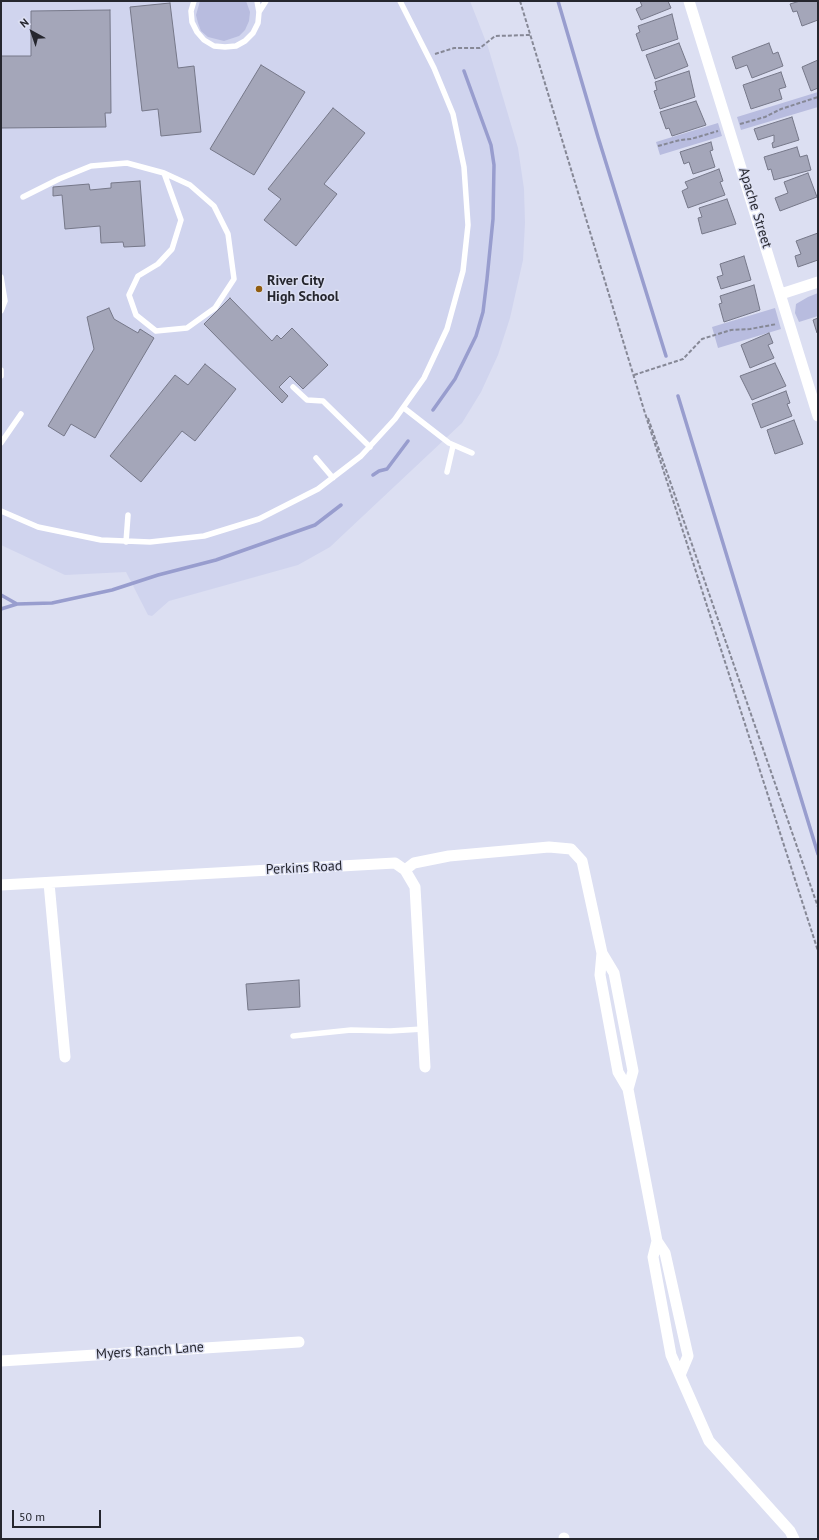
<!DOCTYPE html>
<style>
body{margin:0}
#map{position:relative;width:819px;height:1540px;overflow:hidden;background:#dcdff2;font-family:"PT Sans",sans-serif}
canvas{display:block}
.frame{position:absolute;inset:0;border:2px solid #25262e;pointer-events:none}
.north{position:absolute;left:12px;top:12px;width:40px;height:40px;-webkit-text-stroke:3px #dcdff2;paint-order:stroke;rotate:320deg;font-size:11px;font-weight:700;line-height:16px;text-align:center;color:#25262e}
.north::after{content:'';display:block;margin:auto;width:14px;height:18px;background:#25262e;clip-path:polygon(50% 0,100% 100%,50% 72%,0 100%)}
.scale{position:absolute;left:12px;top:1510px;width:89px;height:18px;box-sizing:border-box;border:2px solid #25262e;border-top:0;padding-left:5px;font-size:12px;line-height:14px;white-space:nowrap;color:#25262e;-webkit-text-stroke:3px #dcdff2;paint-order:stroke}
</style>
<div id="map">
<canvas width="819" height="1540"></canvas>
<div class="frame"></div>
<div class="north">N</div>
<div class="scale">50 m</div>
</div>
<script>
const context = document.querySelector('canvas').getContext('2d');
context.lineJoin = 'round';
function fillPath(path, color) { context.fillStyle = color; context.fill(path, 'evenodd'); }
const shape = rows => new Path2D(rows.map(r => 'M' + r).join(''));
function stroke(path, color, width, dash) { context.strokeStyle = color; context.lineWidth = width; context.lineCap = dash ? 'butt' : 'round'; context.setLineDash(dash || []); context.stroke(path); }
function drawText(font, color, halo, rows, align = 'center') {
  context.font = font + ' "PT Sans",sans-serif'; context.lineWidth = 3; context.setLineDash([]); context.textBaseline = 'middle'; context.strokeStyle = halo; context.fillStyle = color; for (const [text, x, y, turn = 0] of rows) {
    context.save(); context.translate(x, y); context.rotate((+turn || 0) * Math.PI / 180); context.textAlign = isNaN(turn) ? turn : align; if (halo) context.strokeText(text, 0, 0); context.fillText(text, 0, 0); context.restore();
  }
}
fillPath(shape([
 [1,1,470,1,488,47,518,148,524,189,525,223,523,260,510,318,498,355,481,392,462,423,330,547,298,565,169,601,152,616,148,615,126,572,65,575,1,545]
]), '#d0d4ee');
fillPath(shape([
 [200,1,246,1,250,12,249,21,245,30,239,36,224,41,208,37,201,31,198,23,196,15],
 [818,92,818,107,741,130,737,117],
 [718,123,722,136,660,155,656,142],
 [818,293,818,316,799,322,795,313,796,304,808,297],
 [775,308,781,329,718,348,712,327]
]), '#b8bcdf');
stroke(shape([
 [558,1,598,137,666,356],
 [678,396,818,854],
 [433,410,455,379,476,336,483,312,487,279,493,219,494,165,491,145,464,71],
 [373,475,379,471,387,469,408,441],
 [1,595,17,604],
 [1,609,17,604,52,603,112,590,158,575,216,560,315,525,341,505]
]), '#989dce', 3.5);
const building = shape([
 [640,1,668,1,671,8,641,20,636,9,642,6,640,1],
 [800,1,818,1,818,20,802,26,797,11,793,12,790,4,800,1],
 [170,3,178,68,194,66,201,132,161,136,158,109,142,111,130,7,170,3],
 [110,10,111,113,105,113,106,127,1,128,1,56,31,56,31,11,110,10],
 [672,14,678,39,642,51,636,34,640,32,638,26,672,14],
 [679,43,688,66,655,79,646,55,679,43],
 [769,43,773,54,778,52,783,66,752,78,747,65,736,69,732,57,769,43],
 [818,60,818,88,811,91,802,67,818,60],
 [261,65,305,92,254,175,210,149,261,65],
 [689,71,695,97,660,109,654,91,657,90,655,82,689,71],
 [781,72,786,87,779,89,782,99,751,109,743,85,781,72],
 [696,101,706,125,672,136,669,128,666,129,660,112,696,101],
 [333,108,365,133,324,184,337,194,296,246,264,220,281,199,268,189,333,108],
 [792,117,799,140,773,148,772,143,774,142,774,135,758,140,754,129,792,117],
 [711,142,713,150,710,151,715,167,693,174,689,162,684,164,680,152,711,142],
 [797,147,800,157,807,155,811,170,774,180,771,169,768,170,764,157,797,147],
 [719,169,723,181,720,182,725,195,688,208,682,191,688,188,685,182,719,169],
 [808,173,817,197,780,211,775,198,788,193,784,182,808,173],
 [140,181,145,246,124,247,123,242,101,243,100,226,65,229,62,195,53,196,53,187,89,184,90,190,111,188,111,183,140,181],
 [727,199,736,224,702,234,698,218,702,217,699,208,727,199],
 [818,233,818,260,798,267,795,256,801,254,796,241,818,233],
 [744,256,751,280,721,289,717,277,723,275,720,264,744,256],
 [754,285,760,310,724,322,719,304,722,303,720,296,754,285],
 [230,298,272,341,277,335,281,339,292,328,328,365,303,389,290,376,279,387,288,396,282,403,204,324,230,298],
 [109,308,114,319,138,333,140,329,154,338,95,438,71,424,64,436,48,426,94,349,87,317,109,308],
 [818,318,818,333,817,333,813,320,818,318],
 [769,333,773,343,768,345,774,358,750,368,741,345,769,333],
 [775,363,786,386,752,400,740,376,775,363],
 [205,364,236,389,195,441,182,431,141,482,110,456,175,375,188,385,205,364],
 [786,391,790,403,787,404,792,416,761,428,752,404,786,391],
 [794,420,803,444,775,454,767,430,794,420],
 [299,980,300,1007,248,1010,246,984,299,980]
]);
fillPath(building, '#a4a6b9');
stroke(building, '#767889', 1);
stroke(shape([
 [520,1,644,410,818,951],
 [435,54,454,48,480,48,495,36,530,35],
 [740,124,765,117,781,109,818,97],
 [658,146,680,140,691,139,718,131],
 [634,375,683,359,702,339,731,330,750,329,777,324],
 [648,418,818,907]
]), '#868896', 2, [4, 2]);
stroke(shape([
 [194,1,191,11,192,22,197,32,204,40,214,46,225,47,236,46,245,41,253,33,258,23,259,12,257,1],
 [259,12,266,1],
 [23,197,59,179,91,166,127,163,164,173,190,185,214,206,228,234,234,279,215,308,187,328,156,331,136,315,129,295,138,276,158,264,172,249,181,220,164,173],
 [1,277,5,301,1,311],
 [1,370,1,376],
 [293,387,307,400,323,401,370,447],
 [404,408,449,443,472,453],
 [1,443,21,414],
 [316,458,333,478],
 [447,472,453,446],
 [1,511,38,527,101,540,150,542,204,536,259,519,318,489,361,456,395,419,424,378,447,329,463,271,468,225,464,167,453,114,434,68,400,1],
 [126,542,128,515],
 [293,1036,351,1030,390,1031,423,1029]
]), '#fff', 5.5);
stroke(shape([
 [689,1,818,416],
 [781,294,818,282],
 [405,870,414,863,449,856,549,847,571,849,582,861,602,953,600,975,618,1072,628,1089,657,1241,665,1253,688,1356,680,1375],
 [49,883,65,1057],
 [1,885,395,863,405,870,415,887,425,1067],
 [602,953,614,973,633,1071,628,1089],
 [657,1241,653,1257,671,1355,709,1441,790,1531,794,1539],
 [1,1361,299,1342],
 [564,1538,564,1539]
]), '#fff', 11);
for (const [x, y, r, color] of [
 [259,289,4,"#915d0f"]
]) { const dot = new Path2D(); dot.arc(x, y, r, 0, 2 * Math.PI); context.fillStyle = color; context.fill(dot); stroke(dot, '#dcdff2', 1.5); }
drawText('14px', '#25262e', '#dcdff2', [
 ["Apache Street",755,208,73],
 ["Perkins Road",304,868,-3],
 ["Myers Ranch Lane",150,1351,-4]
]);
drawText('bold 14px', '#25262e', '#dcdff2', [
 ["River City",267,281],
 ["High School",267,297]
], 'left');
</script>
